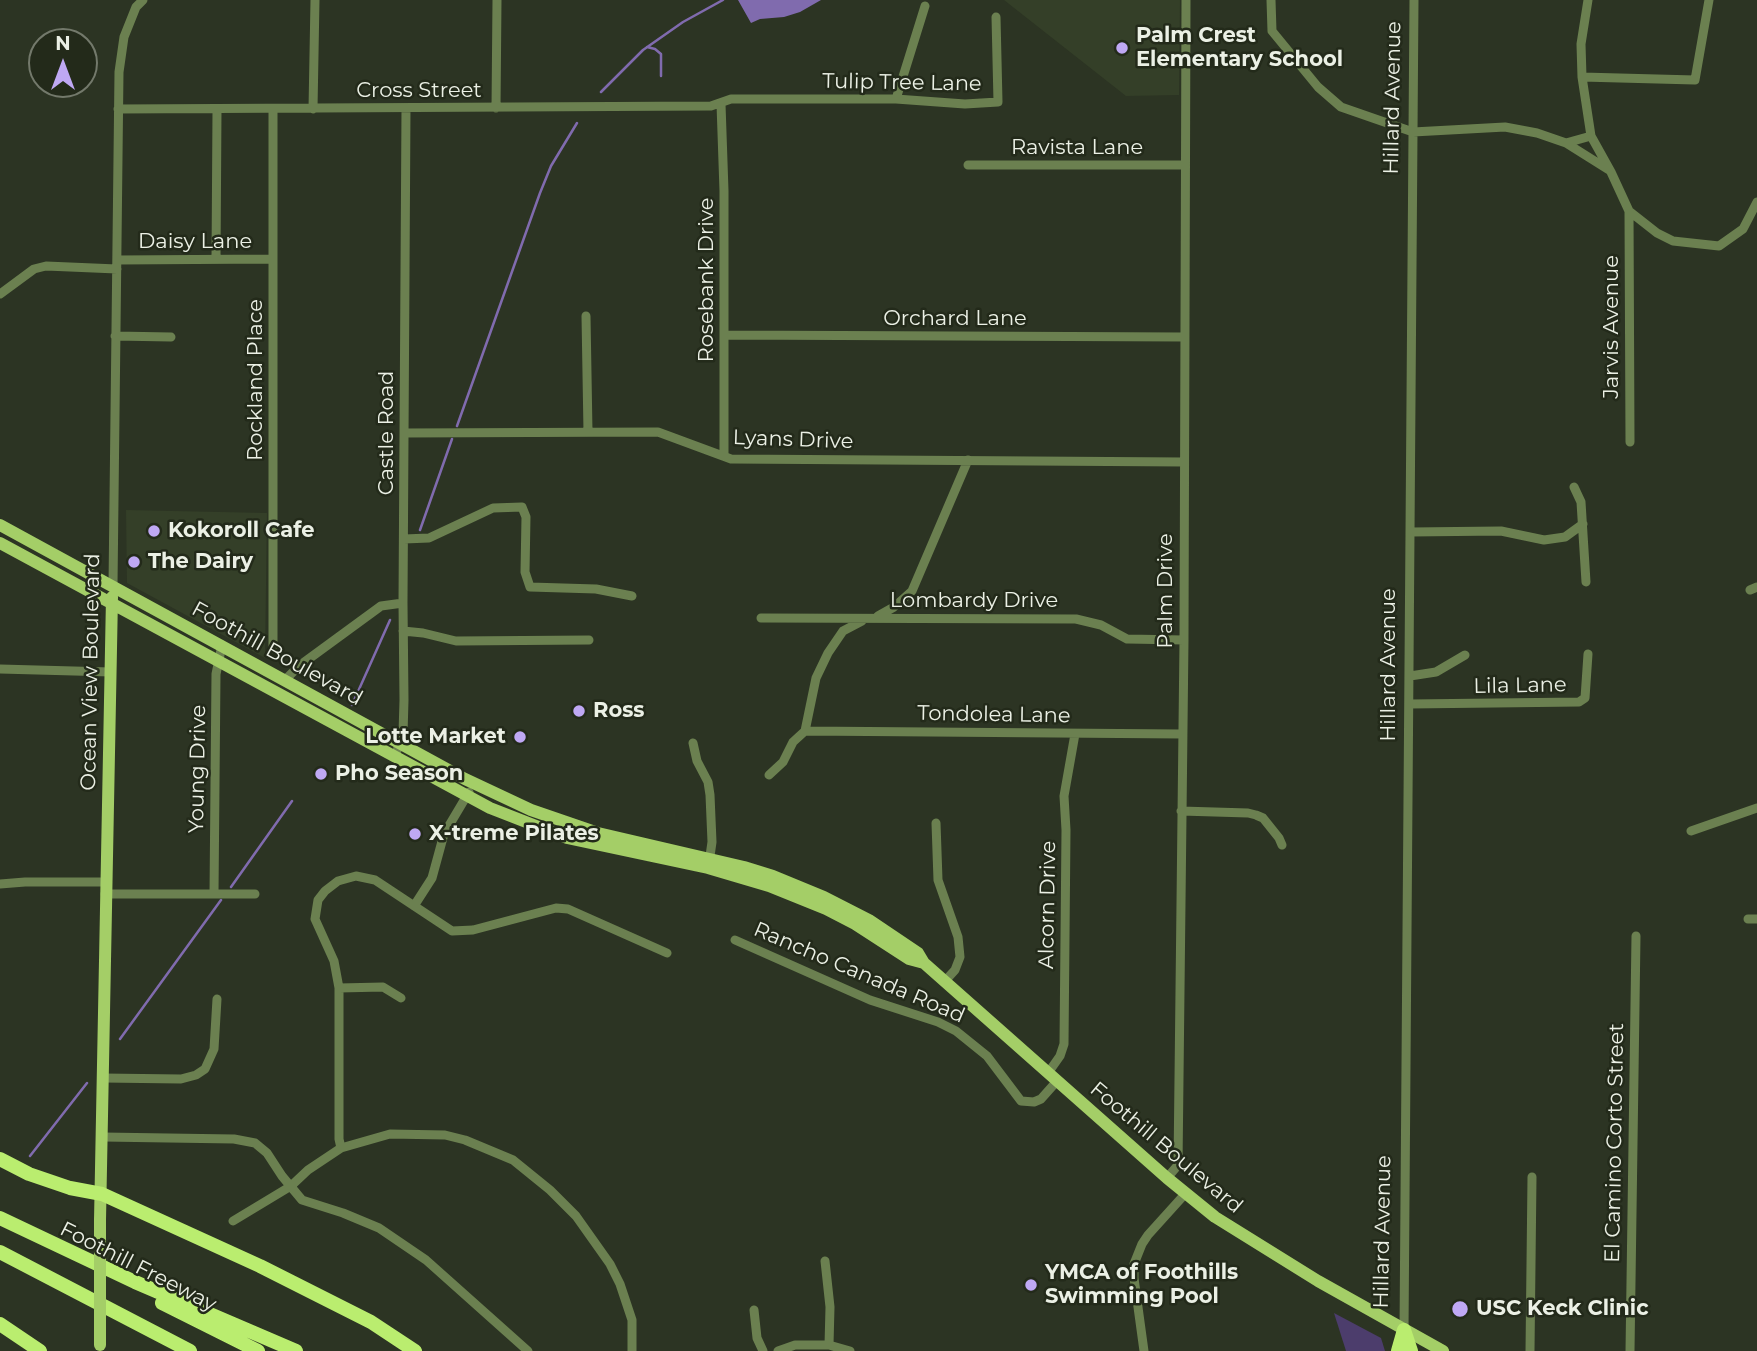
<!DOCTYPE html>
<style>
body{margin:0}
#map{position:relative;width:1757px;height:1351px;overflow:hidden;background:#2c3423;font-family:Montserrat,sans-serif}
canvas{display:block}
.north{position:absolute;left:28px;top:28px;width:70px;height:70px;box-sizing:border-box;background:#232a1a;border:2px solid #73796b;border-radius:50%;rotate:0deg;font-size:19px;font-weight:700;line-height:28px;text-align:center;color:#ebf0e5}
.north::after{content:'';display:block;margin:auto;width:24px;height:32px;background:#bfa8f4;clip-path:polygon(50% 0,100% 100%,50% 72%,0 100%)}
</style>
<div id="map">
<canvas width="1757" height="1351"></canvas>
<div class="north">N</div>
</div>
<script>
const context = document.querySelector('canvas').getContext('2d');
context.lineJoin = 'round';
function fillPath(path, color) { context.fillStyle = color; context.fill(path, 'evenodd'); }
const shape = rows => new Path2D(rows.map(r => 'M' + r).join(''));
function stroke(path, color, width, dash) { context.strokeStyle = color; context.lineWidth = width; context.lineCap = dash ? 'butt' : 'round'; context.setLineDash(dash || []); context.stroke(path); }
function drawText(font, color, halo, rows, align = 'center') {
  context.font = font + ' Montserrat,sans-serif'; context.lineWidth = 5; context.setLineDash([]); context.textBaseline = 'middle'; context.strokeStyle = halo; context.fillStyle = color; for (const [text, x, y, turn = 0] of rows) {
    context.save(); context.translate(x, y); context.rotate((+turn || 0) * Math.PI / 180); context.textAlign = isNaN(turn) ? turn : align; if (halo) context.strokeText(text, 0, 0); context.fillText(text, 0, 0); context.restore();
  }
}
fillPath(shape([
 [1004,0,1180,0,1179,95,1126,96],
 [126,510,267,513,265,658,127,583]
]), '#343f28');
fillPath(shape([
 [1334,1313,1381,1338,1385,1351,1346,1351]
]), '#4c3d6c');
fillPath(shape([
 [738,0,821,0,800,12,784,17,760,19,751,23]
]), '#806bae');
stroke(shape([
 [647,47,655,49,661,54,661,76],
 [601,92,643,50,683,22,723,0],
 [457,426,540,193,551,166,577,123],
 [420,530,452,439],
 [352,705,390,620],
 [231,887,292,801],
 [120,1039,221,900],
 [30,1156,87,1083]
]), '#806bae', 2.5);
stroke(shape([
 [1271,0,1272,31,1318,87,1341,107,1413,132,1505,127,1537,133,1566,143,1591,136,1611,172,1629,211,1657,233,1673,241,1719,246,1743,229,1757,202],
 [1588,0,1581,44,1582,77,1591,136],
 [1582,77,1695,80,1709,0],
 [896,99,925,6],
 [721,104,724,191,724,456],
 [496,108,497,0],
 [118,109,711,106,731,99,896,99,965,104,998,102,996,17],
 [313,109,315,0],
 [1566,143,1609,170],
 [968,165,1185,165],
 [1629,211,1630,442],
 [216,259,217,110],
 [117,260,273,259],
 [0,294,34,269,46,266,117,269],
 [586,316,588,432],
 [725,335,1184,337],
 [115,336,171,337],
 [404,433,658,432,731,459,1184,462],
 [1574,487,1581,502,1586,582],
 [1411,532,1501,531,1544,540,1565,537,1583,524],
 [404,539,429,538,493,508,522,507,526,517,525,572,530,587,596,589,632,596],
 [113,586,119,72,124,37,136,7,143,0],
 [1750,590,1757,587],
 [878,616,894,607,912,591,968,460],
 [761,618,1076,619,1101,625,1127,639,1184,640],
 [403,631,423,633,456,641,589,640],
 [273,649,273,110],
 [0,669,111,672],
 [1410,676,1436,672,1465,655],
 [285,680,299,666,381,606,403,603],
 [1410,704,1579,702,1585,698,1588,654],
 [805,731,1182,734],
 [693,743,697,761,708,782,710,795,712,842,709,863],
 [395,756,403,734,404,700,403,603,406,108],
 [769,775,783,762,793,742,805,731,816,678,828,653,843,631,862,621],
 [1181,811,1248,813,1256,815,1263,818,1279,838,1282,845],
 [936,823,938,880,958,937,960,957,955,970,945,981],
 [1691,831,1757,808],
 [0,884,25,882,106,882],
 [105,894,255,894],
 [214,894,216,674,222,645],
 [414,906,432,878,444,834,469,792],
 [1748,919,1757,919],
 [735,940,870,1000,938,1022,956,1031,987,1056,1021,1101,1034,1102,1041,1099,1057,1081],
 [339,988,383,987,401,998],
 [1048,1073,1060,1056,1064,1044,1066,830,1064,796,1075,734],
 [103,1078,181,1079,196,1075,205,1069,214,1049,217,999],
 [103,1137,234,1139,255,1143,267,1153,282,1176,302,1200,343,1213,379,1228,426,1260,528,1351],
 [341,1148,339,1139,339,988,334,961,315,919,318,900,325,891,338,881,356,876,375,880,452,931,473,930,556,908,568,909,667,953],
 [1167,1178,1178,1165,1184,640,1186,0],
 [233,1221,291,1186,308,1170,341,1148,390,1134,445,1135,465,1140,513,1160,550,1190,576,1216,610,1264,620,1284,632,1320,632,1351],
 [825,1261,830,1307,829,1345],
 [754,1310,757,1338,763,1351],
 [1404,1330,1414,0],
 [778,1351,795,1345,829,1345,850,1351],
 [1144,1351,1134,1278,1134,1264,1142,1244,1148,1235,1185,1194],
 [1530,1351,1532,1177],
 [1630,1351,1636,936]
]), '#6b8050', 9);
stroke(shape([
 [0,525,465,779,531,810,598,833,744,867,773,876,824,897,869,920,918,953,924,963,1167,1178,1215,1217,1318,1281,1443,1351],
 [0,543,490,808,567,838,708,868,769,886,826,909,855,924,909,959,924,963],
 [100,1220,112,597]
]), '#a4ce67', 12);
stroke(shape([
 [0,1159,29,1174,70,1188,102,1194,260,1266,371,1322,415,1351],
 [0,1218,135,1282,296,1351],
 [0,1252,190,1351],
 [162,1303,258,1351],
 [0,1324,40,1351],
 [1404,1330,1411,1351],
 [1398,1351,1404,1330]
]), '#baed6f', 14);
stroke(shape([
 [100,1345,100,1220]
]), '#a4ce67', 12);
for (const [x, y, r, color] of [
 [1122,48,7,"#bfa8f4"],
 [154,531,7,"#bfa8f4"],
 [134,562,7,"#bfa8f4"],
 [579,711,7,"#bfa8f4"],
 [520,737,7,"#bfa8f4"],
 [321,774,7,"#bfa8f4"],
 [415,834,7,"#bfa8f4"],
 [1031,1285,7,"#bfa8f4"],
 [1460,1309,9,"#bfa8f4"]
]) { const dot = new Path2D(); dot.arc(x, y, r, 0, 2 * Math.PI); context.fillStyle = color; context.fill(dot); stroke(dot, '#232a1a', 2.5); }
drawText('bold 21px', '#ebf0e5', '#232a1a', [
 ["Palm Crest",1136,36],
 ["Elementary School",1136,60],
 ["Kokoroll Cafe",168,531],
 ["The Dairy",148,562],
 ["Ross",593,711],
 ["Lotte Market",506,737,"right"],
 ["Pho Season",335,774],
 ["X-treme Pilates",429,834],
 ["YMCA of Foothills",1045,1273],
 ["Swimming Pool",1045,1297],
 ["USC Keck Clinic",1476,1309]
], 'left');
drawText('21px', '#ebf0e5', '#232a1a', [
 ["Tulip Tree Lane",902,83,1],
 ["Cross Street",419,91],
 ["Hillard Avenue",1393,98,-89],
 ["Ravista Lane",1077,148],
 ["Daisy Lane",195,242],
 ["Rosebank Drive",707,280,-90],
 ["Orchard Lane",955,319],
 ["Jarvis Avenue",1612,327,-90],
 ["Rockland Place",256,380,-90],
 ["Castle Road",387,433,-90],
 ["Lyans Drive",793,440,2],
 ["Palm Drive",1166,591,-90],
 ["Lombardy Drive",974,601],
 ["Foothill Boulevard",277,654,29],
 ["Hillard Avenue",1389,665,-90],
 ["Ocean View Boulevard",91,672,-89],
 ["Lila Lane",1520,686,-1],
 ["Tondolea Lane",994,715,1],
 ["Young Drive",198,769,-89],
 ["Alcorn Drive",1048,905,-89],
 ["Rancho Canada Road",859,973,23],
 ["El Camino Corto Street",1615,1143,-89],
 ["Foothill Boulevard",1166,1148,40],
 ["Hillard Avenue",1383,1232,-89],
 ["Foothill Freeway",138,1267,27]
]);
</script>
